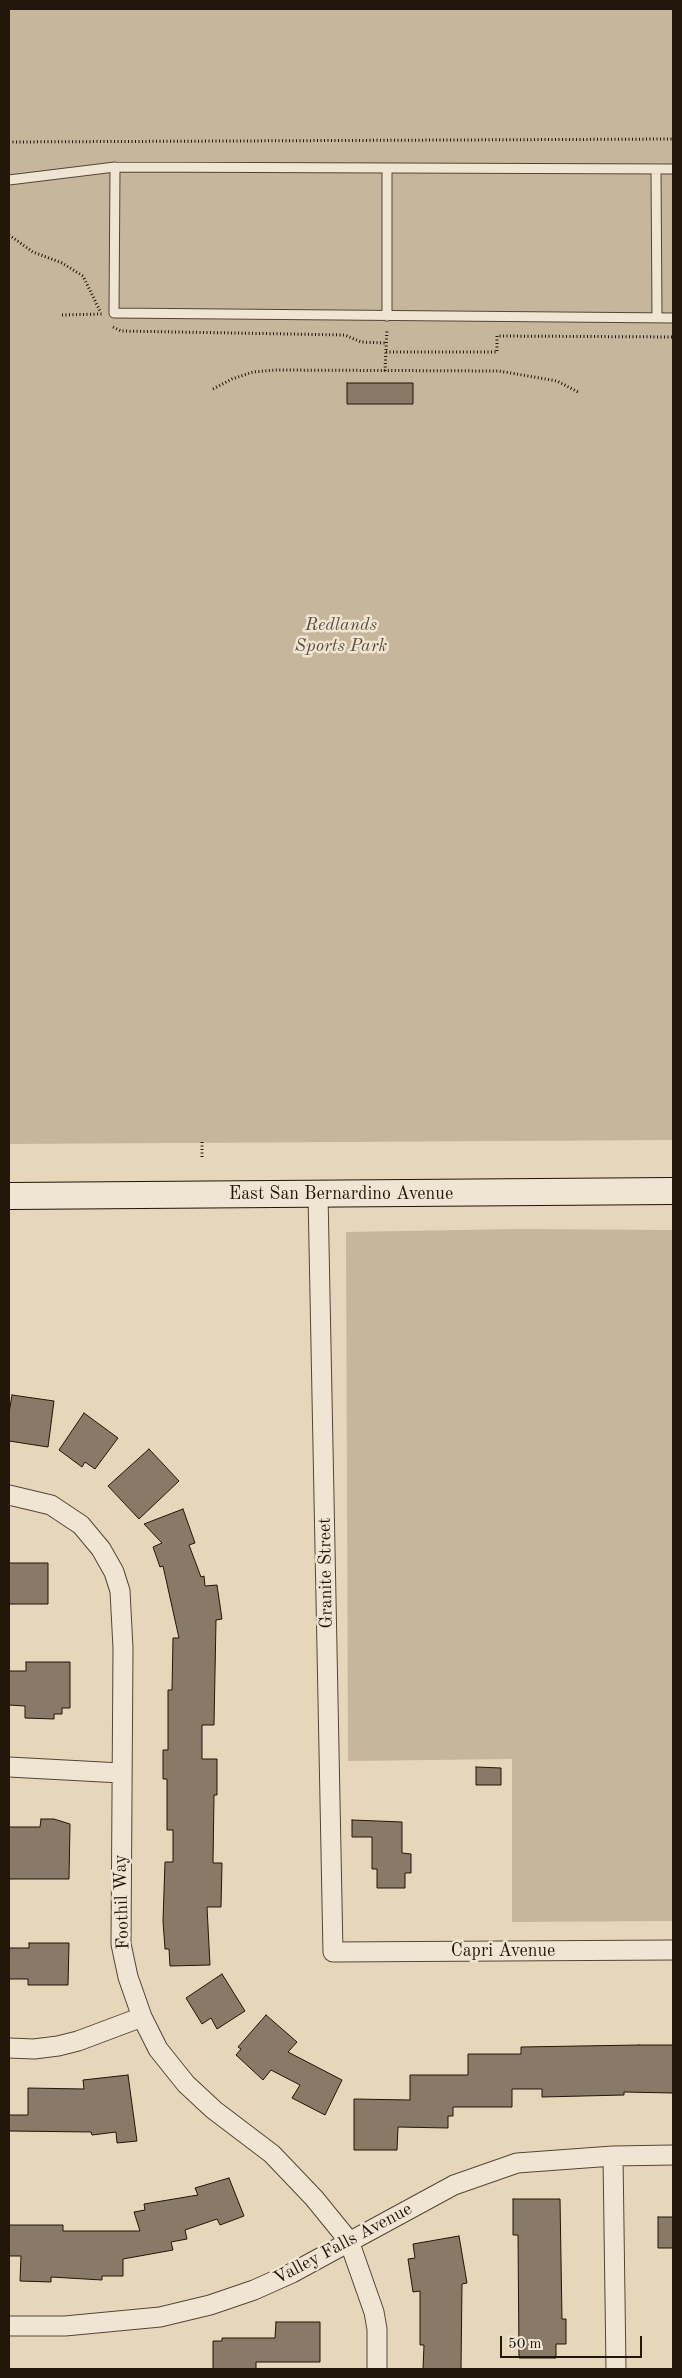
<!DOCTYPE html>
<style>
body{margin:0}
#map{position:relative;width:682px;height:2378px;overflow:hidden;background:#e7d7ba;font-family:"Old Standard TT",serif}
canvas{display:block}
.frame{position:absolute;inset:0;border:10px solid #22150a;pointer-events:none}
.scale{position:absolute;left:500px;top:2336px;width:142px;height:22px;box-sizing:border-box;border:2px solid #22150a;border-top:0;padding-left:6px;font-size:15px;line-height:18px;white-space:nowrap;color:#22150a;-webkit-text-stroke:4px #efe5d2;paint-order:stroke}
</style>
<div id="map">
<canvas width="682" height="2378"></canvas>
<div class="frame"></div>
<div class="scale">50 m</div>
</div>
<script>
const context = document.querySelector('canvas').getContext('2d');
context.lineJoin = 'round';
function fillPath(path, color) { context.fillStyle = color; context.fill(path, 'evenodd'); }
const shape = rows => new Path2D(rows.map(r => 'M' + r).join(''));
function stroke(path, color, width, dash) { context.strokeStyle = color; context.lineWidth = width; context.lineCap = dash ? 'butt' : 'round'; context.setLineDash(dash || []); context.stroke(path); }
function drawText(font, color, halo, rows, align = 'center') {
  context.font = font + ' "Old Standard TT",serif'; context.lineWidth = 5; context.setLineDash([]); context.textBaseline = 'middle'; context.strokeStyle = halo; context.fillStyle = color; for (const [text, x, y, turn = 0] of rows) {
    context.save(); context.translate(x, y); context.rotate((+turn || 0) * Math.PI / 180); context.textAlign = isNaN(turn) ? turn : align; if (halo) context.strokeText(text, 0, 0); context.fillText(text, 0, 0); context.restore();
  }
}
fillPath(shape([
 [9,9,673,9,673,1140,9,1144],
 [517,1229,673,1230,673,1921,512,1922,512,1759,348,1761,346,1232]
]), '#c6b69c');
const building = shape([
 [347,383,413,383,413,404,347,404,347,383],
 [12,1395,54,1401,48,1447,9,1441,9,1413,12,1395],
 [84,1413,118,1438,95,1469,85,1462,82,1467,59,1450,84,1413],
 [149,1449,179,1481,139,1519,108,1486,149,1449],
 [183,1509,195,1543,189,1545,201,1577,204,1576,205,1586,217,1585,222,1619,216,1620,214,1725,202,1725,202,1759,217,1759,217,1795,214,1795,213,1863,222,1863,221,1907,207,1907,210,1965,170,1966,169,1949,165,1949,163,1921,165,1862,173,1862,173,1830,167,1830,167,1779,163,1779,163,1750,168,1750,168,1690,172,1690,173,1638,179,1638,163,1566,160,1567,153,1547,162,1543,144,1524,183,1509],
 [9,1563,48,1563,48,1604,9,1604,9,1563],
 [26,1662,70,1662,70,1708,62,1708,62,1714,54,1714,54,1719,25,1718,25,1706,9,1705,9,1671,26,1671,26,1662],
 [476,1767,501,1768,501,1785,476,1785,476,1767],
 [41,1819,54,1819,70,1824,69,1879,9,1879,9,1827,40,1827,41,1819],
 [352,1820,402,1822,402,1853,411,1854,411,1873,405,1873,405,1888,377,1888,377,1869,372,1869,372,1837,352,1837,352,1820],
 [29,1943,69,1943,68,1985,28,1985,28,1979,9,1979,9,1948,29,1948,29,1943],
 [222,1974,245,2011,217,2029,211,2018,202,2024,186,1998,222,1974],
 [266,2015,297,2042,288,2052,342,2080,325,2115,292,2098,300,2085,271,2070,263,2080,236,2055,241,2049,238,2047,266,2015],
 [639,2045,673,2045,673,2093,624,2092,624,2095,542,2097,542,2089,512,2089,512,2107,453,2107,453,2116,448,2116,448,2128,398,2127,397,2150,354,2150,354,2099,410,2100,410,2075,468,2075,468,2054,521,2054,521,2047,639,2045],
 [128,2075,137,2141,117,2143,116,2132,92,2135,91,2132,9,2131,9,2115,28,2115,28,2088,84,2089,83,2080,128,2075],
 [229,2178,244,2216,220,2225,217,2219,185,2230,187,2239,171,2242,173,2250,123,2259,123,2276,102,2276,102,2280,51,2277,51,2282,20,2281,21,2256,9,2256,9,2225,63,2225,63,2231,140,2231,134,2212,145,2210,144,2204,198,2195,195,2188,229,2178],
 [513,2199,560,2199,562,2319,566,2319,566,2344,556,2344,556,2358,519,2358,518,2235,513,2235,513,2199],
 [658,2217,673,2217,673,2248,658,2248,658,2217],
 [459,2236,467,2283,462,2284,461,2369,423,2369,424,2345,420,2345,420,2291,413,2292,408,2259,415,2258,413,2244,459,2236],
 [276,2322,320,2322,320,2362,256,2362,256,2369,213,2369,213,2341,222,2341,222,2338,275,2338,276,2322]
]);
fillPath(building, '#887a66');
stroke(building, '#22150a', 1);
const lane = shape([
 [115,167,114,313,673,318],
 [656,169,657,318],
 [9,180,115,167,673,169],
 [387,316,387,168]
]);
const street = shape([
 [318,1194,333,1952,673,1950],
 [9,1495,51,1505,81,1525,101,1549,114,1572,120,1591,123,1648,121,1944,128,1977,142,2017,158,2049,186,2084,214,2110,272,2154,314,2198,349,2241,374,2312,377,2329,377,2369],
 [9,1767,121,1773],
 [9,2048,34,2049,58,2046,78,2041,142,2017],
 [613,2156,616,2369],
 [9,2326,65,2326,160,2317,210,2305,254,2290,292,2273,454,2185,517,2163,613,2156,673,2155]
]);
const secondary = shape([
 [9,1196,673,1191]
]);
stroke(lane, '#534636', 11);
stroke(street, '#534636', 21);
stroke(secondary, '#22150a', 28);
stroke(shape([
 [9,142,673,139],
 [9,235,33,252,62,263,83,276,100,311],
 [62,315,102,314],
 [113,327,121,331,345,335,361,342,386,343],
 [386,352,497,352,497,336,673,337],
 [385,371,387,329],
 [213,389,232,379,253,372,275,370,499,371,557,381,580,393],
 [202,1157,202,1142]
]), '#22150a', 3, [1, 2.5]);
stroke(lane, '#efe5d2', 9);
stroke(street, '#efe5d2', 19);
stroke(secondary, '#efe5d2', 26);
drawText('italic 18px', '#5b4d3d', '#efe5d2', [
 ["Redlands",341,625],
 ["Sports Park",341,646]
]);
drawText('18px', '#22150a', '#efe5d2', [
 ["East San Bernardino Avenue",341,1194],
 ["Granite Street",326,1573,-91],
 ["Foothil Way",122,1902,-92],
 ["Capri Avenue",503,1951],
 ["Valley Falls Avenue",343,2244,-28]
]);
</script>
